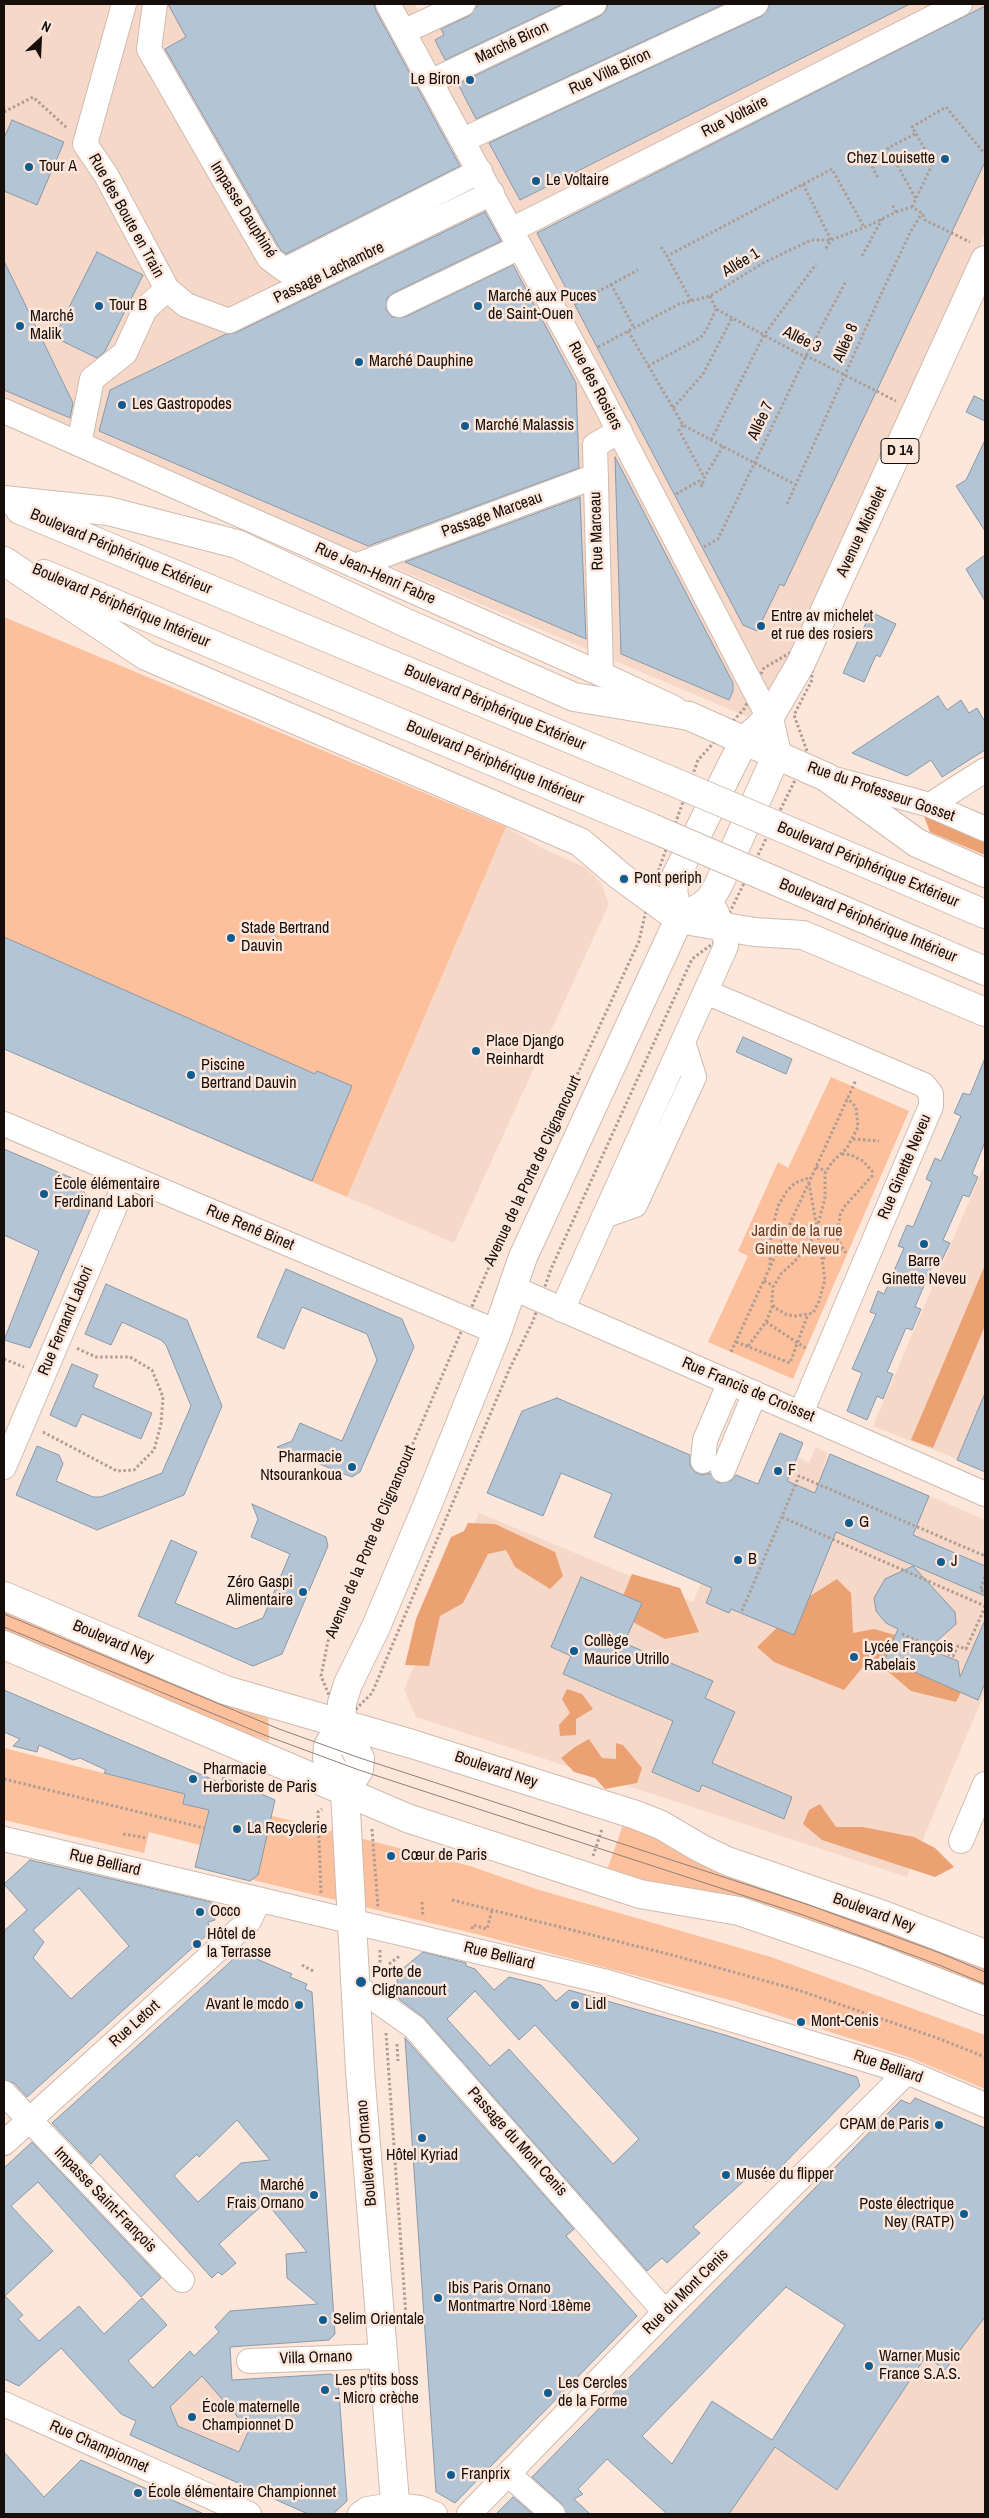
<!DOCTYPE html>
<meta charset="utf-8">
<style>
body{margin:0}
#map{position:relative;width:989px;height:2518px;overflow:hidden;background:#fde6da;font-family:"Archivo Narrow",sans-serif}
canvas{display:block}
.frame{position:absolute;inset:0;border:5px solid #150e0a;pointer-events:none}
.north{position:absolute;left:15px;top:15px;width:50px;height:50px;-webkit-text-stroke:4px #fde6da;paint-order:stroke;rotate:25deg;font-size:14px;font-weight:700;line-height:20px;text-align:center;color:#150e0a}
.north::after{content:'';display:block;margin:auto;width:18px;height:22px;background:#150e0a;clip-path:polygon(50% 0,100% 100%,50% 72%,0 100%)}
</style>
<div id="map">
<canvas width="989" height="2518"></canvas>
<div class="frame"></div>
<div class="north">N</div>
</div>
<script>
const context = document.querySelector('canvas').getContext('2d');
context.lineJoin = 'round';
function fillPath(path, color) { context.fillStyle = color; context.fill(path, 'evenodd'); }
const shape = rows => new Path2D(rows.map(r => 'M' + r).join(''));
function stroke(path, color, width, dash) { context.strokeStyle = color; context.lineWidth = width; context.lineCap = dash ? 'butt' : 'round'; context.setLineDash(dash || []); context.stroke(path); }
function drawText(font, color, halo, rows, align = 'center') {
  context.font = font + ' "Archivo Narrow",sans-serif'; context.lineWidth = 5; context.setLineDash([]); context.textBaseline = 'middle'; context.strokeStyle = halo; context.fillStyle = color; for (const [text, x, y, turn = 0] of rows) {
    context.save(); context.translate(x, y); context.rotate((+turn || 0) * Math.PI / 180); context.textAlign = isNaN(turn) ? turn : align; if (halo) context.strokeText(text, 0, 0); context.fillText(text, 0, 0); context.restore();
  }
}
fillPath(shape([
 [4,4,415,4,419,12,438,4,985,4,985,234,769,718,752,710,748,717,4,403],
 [506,827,540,847,586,868,601,883,609,904,454,1243,347,1197],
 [985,1164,985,1470,873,1426],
 [780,1433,803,1443,797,1457,809,1463,816,1447,828,1453,823,1466,843,1474,849,1461,985,1520,985,1692,907,1877,416,1717,404,1690,479,1513,693,1602,746,1479,758,1484],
 [985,2317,985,2514,729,2514,775,2447,837,2490,926,2356,945,2370],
 [190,2351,252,2423,227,2479,130,2435,149,2391]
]), '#f6d8c8');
fillPath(shape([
 [4,617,506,827,347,1197,4,1049],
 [831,1077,909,1111,793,1379,708,1342,748,1256,738,1251,778,1162,788,1168],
 [4,1606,268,1713,269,1741,255,1736,253,1741,4,1632],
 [4,1748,470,1866,536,1889,771,1957,985,2035,985,2089,911,2058,734,2001,476,1934,195,1866,200,1845,149,1832,144,1853,4,1820],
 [624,1822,985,1966,985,1990,684,1891,606,1873]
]), '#fcc09d');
fillPath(shape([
 [924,816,985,842,985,855,930,832],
 [985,1265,985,1326,933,1448,911,1440],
 [468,1523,495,1524,555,1552,563,1576,550,1589,515,1567,506,1550,488,1554,463,1603,440,1616,429,1666,405,1665,416,1619,451,1537,464,1531],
 [632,1574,680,1588,699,1632,665,1639,616,1613],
 [837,1579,851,1593,853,1633,874,1629,895,1635,885,1659,944,1685,948,1674,961,1675,955,1689,961,1692,956,1702,911,1691,871,1657,844,1690,774,1662,757,1647,810,1596],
 [567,1689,582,1694,593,1709,576,1719,576,1735,560,1736,559,1725,570,1713,562,1699],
 [589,1739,602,1758,616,1759,616,1743,623,1745,642,1768,637,1783,605,1789,595,1778,574,1772,561,1758,575,1747],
 [820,1804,836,1827,863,1827,914,1837,935,1848,954,1867,935,1877,822,1840,803,1824,809,1810]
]), '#eca173');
const building = shape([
 [168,4,374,4,376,11,460,166,286,254,280,249,165,49,186,37,168,4],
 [479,4,563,4,445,60,435,40,444,35,441,29,469,16,479,4],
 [608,4,724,4,476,119,458,84,600,16,606,11,608,4],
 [770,4,910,4,520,200,489,143,762,16,767,11,770,4],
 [985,6,985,162,784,586,780,584,757,631,743,625,537,233,985,6],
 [12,120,64,142,37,205,4,191,4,138,12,120],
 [485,212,501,241,393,293,387,298,386,310,392,317,405,317,513,265,576,383,579,468,368,546,99,431,110,390,226,334,235,333,485,212],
 [97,252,143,275,105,351,97,358,54,337,97,252],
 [4,261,73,403,70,418,4,390,4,261],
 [974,396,985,401,985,421,966,412,974,396],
 [985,440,985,531,956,486,966,480,985,440],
 [615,457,733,683,733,691,729,700,621,654,615,457],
 [580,497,586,639,405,562,580,497],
 [985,555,985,601,966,569,985,555],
 [871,612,896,624,880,657,876,655,864,682,843,673,871,612],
 [938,696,947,710,961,700,969,713,977,708,985,722,985,750,942,777,931,760,907,776,852,753,938,696],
 [4,937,315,1074,317,1071,352,1086,312,1181,4,1049,4,937],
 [743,1037,792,1059,786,1074,736,1052,743,1037],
 [985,1058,985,1142,972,1174,978,1177,969,1197,963,1195,943,1240,950,1243,940,1264,934,1262,915,1307,921,1309,912,1330,906,1328,887,1372,893,1374,883,1399,877,1396,867,1420,847,1411,862,1373,852,1369,876,1314,870,1312,878,1291,884,1294,904,1248,898,1246,907,1225,913,1227,932,1182,926,1179,935,1158,941,1161,961,1116,954,1113,963,1093,970,1095,985,1058],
 [4,1149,79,1181,91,1208,30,1348,4,1340,39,1251,4,1235,4,1149],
 [286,1269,402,1319,414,1347,360,1472,352,1477,277,1447,292,1441,300,1423,342,1441,377,1360,367,1334,302,1307,284,1349,257,1337,286,1269],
 [106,1284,187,1320,222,1406,184,1495,97,1530,16,1495,37,1446,59,1455,63,1464,56,1481,93,1497,101,1497,162,1473,191,1406,166,1345,161,1340,122,1322,111,1345,85,1334,106,1284],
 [72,1364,98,1375,93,1387,152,1413,141,1439,82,1414,76,1427,50,1415,72,1364],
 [985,1393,985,1472,957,1460,985,1393],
 [557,1398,690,1455,690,1466,695,1472,702,1475,710,1473,718,1483,731,1481,736,1475,758,1484,780,1433,803,1443,787,1481,815,1493,830,1454,929,1496,913,1535,985,1566,985,1596,836,1532,794,1635,731,1609,729,1613,706,1603,712,1588,594,1537,612,1494,561,1473,543,1516,487,1493,522,1411,557,1398],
 [252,1504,326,1537,328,1546,282,1654,253,1666,138,1616,171,1540,197,1552,175,1603,236,1629,263,1618,290,1554,251,1537,258,1519,252,1504],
 [913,1566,955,1612,956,1624,928,1649,958,1661,960,1677,985,1620,985,1683,978,1700,885,1659,898,1629,886,1623,876,1611,874,1598,885,1579,913,1566],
 [581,1577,642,1603,624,1643,713,1681,705,1698,735,1712,712,1763,792,1797,784,1819,702,1785,699,1792,652,1772,673,1721,563,1674,571,1656,551,1647,581,1577],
 [4,1690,221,1783,223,1777,275,1800,258,1875,250,1881,195,1867,209,1810,183,1804,185,1794,104,1773,106,1770,80,1758,73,1760,39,1745,37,1752,13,1746,20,1739,4,1732,4,1690],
 [30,1860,211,1902,215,1920,208,1922,210,1932,27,2097,14,2083,4,2080,4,1931,27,1910,4,1884,30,1860],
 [79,1888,129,1946,71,1999,33,1958,44,1942,33,1930,79,1888],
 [423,1952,466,1963,466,1966,475,1969,494,1990,509,1977,541,1985,556,2001,569,1990,725,2035,857,2077,860,2086,766,2182,756,2170,693,2227,700,2233,691,2241,667,2263,662,2258,647,2271,424,2018,399,1999,397,1979,401,1978,400,1971,423,1952],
 [475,1991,519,2040,535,2025,639,2139,613,2164,509,2049,490,2066,447,2019,475,1991],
 [239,1954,244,1956,245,1954,292,1974,290,1977,307,1984,305,1989,312,1992,335,2334,329,2340,230,2347,232,2380,331,2374,338,2379,347,2501,333,2514,308,2514,130,2435,136,2421,121,2414,61,2348,19,2386,4,2379,4,2168,32,2142,161,2278,141,2297,38,2182,11,2206,53,2251,5,2296,23,2315,18,2319,39,2341,79,2306,104,2334,142,2298,167,2325,128,2361,153,2388,190,2351,194,2356,219,2332,215,2327,230,2311,318,2304,287,2278,286,2254,307,2252,266,2202,219,2244,236,2263,222,2275,218,2272,212,2278,100,2154,91,2164,52,2123,239,1954],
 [237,2120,270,2160,241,2163,198,2202,174,2176,197,2154,199,2157,237,2120],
 [202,2376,249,2430,239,2452,178,2426,170,2407,202,2376],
 [405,2038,574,2229,566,2236,637,2316,455,2503,436,2492,405,2038],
 [915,2098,985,2128,985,2317,945,2370,926,2356,837,2490,775,2447,729,2514,667,2514,607,2459,578,2489,583,2494,574,2499,590,2514,566,2514,562,2504,532,2477,901,2100,910,2104,915,2098],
 [786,2287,845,2325,772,2440,712,2401,672,2464,642,2436,786,2287],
 [4,2452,44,2497,81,2460,204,2514,4,2514,4,2452],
 [513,2497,533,2514,496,2514,513,2497]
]);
fillPath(building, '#b3c5d5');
stroke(building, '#8999a9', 1);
const minor = shape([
 [124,4,85,144,106,175,167,289,186,305,229,321,492,193],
 [155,4,149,49,269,258,285,270,480,171],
 [388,4,595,385,769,718],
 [403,32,463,4],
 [430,82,594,4],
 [463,140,756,4],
 [511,230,960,4],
 [399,305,520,247],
 [4,411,601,674,674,708],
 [79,444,92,379,125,353,145,309,167,289],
 [355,566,596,476],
 [601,674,595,445,620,431],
 [831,778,930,805,985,829],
 [930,805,985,770],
 [706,992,924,1085,931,1094,931,1106,801,1413],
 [4,1124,497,1332],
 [604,1216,635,1205,694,1077,683,1042],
 [511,1287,985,1494],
 [562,1310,726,946,723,926,716,911],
 [703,1461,705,1440,730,1382],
 [4,1467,128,1176],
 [723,1470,755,1393],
 [4,1839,607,1982,907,2072,985,2105],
 [961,1841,985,1784],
 [356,1986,414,2027,665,2312],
 [4,2093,182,2280],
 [4,2143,249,1921,259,1900],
 [249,2361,384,2356],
 [4,2404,249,2514],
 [508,2474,553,2514],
 [360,2514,367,2509,395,2505,420,2508,435,2514],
 [469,2514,665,2312,907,2072]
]);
const major = shape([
 [689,716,826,777],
 [679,919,673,891,676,876,744,741,769,718,800,665,985,260],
 [4,1596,225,1690,412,1744,636,1815,661,1825,700,1848,727,1861,886,1916,985,1954],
 [4,1645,407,1818,640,1894,739,1911,867,1955,985,2001],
 [341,1724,360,1758,359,1770,345,1792],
 [396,2514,360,2071,345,1792,327,1758,328,1746,341,1724,342,1703,348,1684,375,1629,427,1506,497,1332,523,1257,679,919,702,906,710,899,718,886,777,754,769,718]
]);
const highway = shape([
 [4,500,108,511,237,544,404,622,574,697,689,716],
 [20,510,669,780],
 [4,561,146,656,580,842,620,876,679,919,754,932,803,935,985,1012],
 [44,574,652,828],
 [826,777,917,843,985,873],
 [806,838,985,914],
 [787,886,985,971]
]);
stroke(minor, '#d0bbaf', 26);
stroke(major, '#d0bbaf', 30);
stroke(highway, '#d0bbaf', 30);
stroke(shape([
 [4,112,33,97,67,128],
 [915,134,888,148,916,199],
 [865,153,878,178],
 [803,184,831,240,825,250],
 [912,207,933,163,912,127,946,107,985,154],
 [896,212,912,207,922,213,925,220,970,242],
 [661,247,667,256],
 [862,256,882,219],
 [611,284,634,328],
 [710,296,716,309,797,353,813,359,896,401],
 [691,301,667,256,832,169,864,227],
 [575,304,638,270],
 [628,331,683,425,796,485],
 [598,347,679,304,710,296,763,263,811,240,831,240,868,226,896,212,892,204],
 [648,366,700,338,706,331,716,309],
 [673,408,703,374,732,318],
 [683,425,679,430,704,477],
 [711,440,764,335,816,264],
 [676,494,699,481,702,486,704,478,723,446],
 [787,504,882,292,911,231,922,213],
 [704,547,718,539,806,356,846,281],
 [812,640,812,680,794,715,807,751,802,766,715,942,692,959,551,1269,533,1321,509,1370,372,1693,341,1724,321,1676,328,1641,498,1246,639,941,649,897,698,760,744,709,764,668,812,640],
 [853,1139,879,1141],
 [842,1154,851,1155,863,1161,872,1171,872,1176,844,1207,840,1215,837,1238,846,1253],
 [816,1167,826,1171],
 [809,1183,817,1228,822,1259,825,1280,819,1301,813,1313,796,1316,787,1315,774,1307,772,1302,773,1287,781,1274,795,1261,811,1241,817,1228,825,1198,825,1173,832,1162,847,1148,858,1127,856,1107,847,1098],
 [823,1259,834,1249,843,1250],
 [770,1265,771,1233,778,1206,787,1191,795,1183,811,1177],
 [764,1281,773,1285],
 [766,1322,807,1349],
 [736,1342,790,1363,808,1314],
 [748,1346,766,1322,773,1305],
 [731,1352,856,1080],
 [4,1359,24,1367],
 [43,1432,117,1471,134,1470,154,1450,161,1424,163,1397,152,1370,130,1357,96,1357,76,1348],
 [782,1517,985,1606],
 [985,1577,980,1590,985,1592],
 [742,1611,799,1476,985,1556],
 [902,1634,953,1656,958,1646,966,1649,985,1607],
 [4,1779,204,1828],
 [372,1829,378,1907],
 [123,1834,147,1838],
 [593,1856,602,1829],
 [321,1893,318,1812,322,1809],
 [452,1900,672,1955,798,1990,940,2039,985,2057],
 [422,1902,423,1917],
 [472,1929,473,1925,487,1929,492,1910],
 [380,1950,380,1967],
 [389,1964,401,1955],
 [302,1965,315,1972],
 [386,2033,406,2316],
 [397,2044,398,2061]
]), '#af9d94', 3, [2.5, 2.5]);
stroke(minor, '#fff', 24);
stroke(major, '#fff', 28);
stroke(highway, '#fff', 28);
stroke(shape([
 [4,1614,279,1729,360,1758,809,1905,940,1953,985,1972],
 [4,1627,267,1736,359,1770,803,1915,939,1965,985,1984]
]), '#908078', 1);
const highwayBridge = shape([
 [669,780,806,838],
 [652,828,787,886]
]);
stroke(highwayBridge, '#d0bbaf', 30, []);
stroke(highwayBridge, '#fff', 28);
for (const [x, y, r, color] of [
 [470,80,5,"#115c8f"],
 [945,159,5,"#115c8f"],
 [29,167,5,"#115c8f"],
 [536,181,5,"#115c8f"],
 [99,306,5,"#115c8f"],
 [478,306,5,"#115c8f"],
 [20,326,5,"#115c8f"],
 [359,362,5,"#115c8f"],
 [122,405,5,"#115c8f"],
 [465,426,5,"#115c8f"],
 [761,626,5,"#115c8f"],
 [624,879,5,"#115c8f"],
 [231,938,5,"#115c8f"],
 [476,1051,5,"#115c8f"],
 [191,1075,5,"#115c8f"],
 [44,1194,5,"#115c8f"],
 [924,1244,5,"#115c8f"],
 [352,1467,5,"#115c8f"],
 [778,1471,5,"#115c8f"],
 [849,1523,5,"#115c8f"],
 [738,1560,5,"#115c8f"],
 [941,1562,5,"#115c8f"],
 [303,1592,5,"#115c8f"],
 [574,1651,5,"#115c8f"],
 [854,1657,5,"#115c8f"],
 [193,1779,5,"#115c8f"],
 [237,1829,5,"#115c8f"],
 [391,1856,5,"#115c8f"],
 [200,1912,5,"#115c8f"],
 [197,1944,5,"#115c8f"],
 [361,1982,6,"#115c8f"],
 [299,2005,5,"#115c8f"],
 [575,2005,5,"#115c8f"],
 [801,2022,5,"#115c8f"],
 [939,2125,5,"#115c8f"],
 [422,2138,5,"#115c8f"],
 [726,2175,5,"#115c8f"],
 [314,2195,5,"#115c8f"],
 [964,2214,5,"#115c8f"],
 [438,2298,5,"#115c8f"],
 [323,2320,5,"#115c8f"],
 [869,2366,5,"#115c8f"],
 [325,2390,5,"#115c8f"],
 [548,2393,5,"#115c8f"],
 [192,2417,5,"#115c8f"],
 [451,2475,5,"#115c8f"],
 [138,2493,5,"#115c8f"]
]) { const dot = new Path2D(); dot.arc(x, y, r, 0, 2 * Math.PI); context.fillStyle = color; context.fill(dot); stroke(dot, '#fde6da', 2); }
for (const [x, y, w] of [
 [900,451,38]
]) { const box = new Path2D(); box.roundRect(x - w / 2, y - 12.5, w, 25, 4); context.fillStyle = '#fde6da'; context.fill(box); stroke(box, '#150e0a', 1); }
drawText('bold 15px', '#150e0a', null, [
 ["D 14",900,451]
]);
drawText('16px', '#150e0a', '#fde6da', [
 ["Marché Biron",512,43,-25],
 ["Rue Villa Biron",610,72,-25],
 ["Rue Voltaire",735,117,-27],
 ["Impasse Dauphiné",243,210,58],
 ["Rue des Boute en Train",126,216,61],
 ["Allée 1",741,263,-31],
 ["Passage Lachambre",329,273,-26],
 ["Allée 3",802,340,26],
 ["Allée 8",846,343,-67],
 ["Rue des Rosiers",595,386,62],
 ["Allée 7",761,421,-65],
 ["Passage Marceau",492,515,-20],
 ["Rue Marceau",597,531,-92],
 ["Avenue Michelet",862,532,-65],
 ["Boulevard Périphérique Extérieur",121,552,23],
 ["Rue Jean-Henri Fabre",375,574,24],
 ["Boulevard Périphérique Intérieur",121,606,23],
 ["Boulevard Périphérique Extérieur",495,708,23],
 ["Boulevard Périphérique Intérieur",495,763,23],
 ["Rue du Professeur Gosset",881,792,19],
 ["Boulevard Périphérique Extérieur",868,865,23],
 ["Boulevard Périphérique Intérieur",868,921,23],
 ["Rue Ginette Neveu",905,1167,-67],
 ["Avenue de la Porte de Clignancourt",533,1171,-65],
 ["Rue René Binet",250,1228,23],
 ["Rue Fernand Labori",66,1321,-67],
 ["Rue Francis de Croisset",748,1390,23],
 ["Avenue de la Porte de Clignancourt",371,1542,-67],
 ["Boulevard Ney",113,1642,23],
 ["Boulevard Ney",496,1770,18],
 ["Rue Belliard",105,1863,13],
 ["Boulevard Ney",874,1913,20],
 ["Rue Belliard",499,1956,14],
 ["Rue Letort",135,2024,-42],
 ["Rue Belliard",888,2067,19],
 ["Passage du Mont Cenis",517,2142,48],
 ["Boulevard Ornano",367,2153,-95],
 ["Impasse Saint-François",105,2200,46],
 ["Rue du Mont Cenis",686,2292,-45],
 ["Villa Ornano",316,2358,-2],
 ["Rue Championnet",99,2447,24]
]);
drawText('16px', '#150e0a', '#fde6da', [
 ["Le Biron",460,80,"right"],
 ["Chez Louisette",935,159,"right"],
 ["Tour A",39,167],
 ["Le Voltaire",546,181],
 ["Marché aux Puces",488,297],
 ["de Saint-Ouen",488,315],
 ["Tour B",109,306],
 ["Marché",30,317],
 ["Malik",30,335],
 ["Marché Dauphine",369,362],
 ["Les Gastropodes",132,405],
 ["Marché Malassis",475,426],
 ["Entre av michelet",771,617],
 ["et rue des rosiers",771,635],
 ["Pont periph",634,879],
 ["Stade Bertrand",241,929],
 ["Dauvin",241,947],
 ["Place Django",486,1042],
 ["Reinhardt",486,1060],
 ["Piscine",201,1066],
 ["Bertrand Dauvin",201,1084],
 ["École élémentaire",54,1185],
 ["Ferdinand Labori",54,1203],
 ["Barre",924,1262,"center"],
 ["Ginette Neveu",924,1280,"center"],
 ["Pharmacie",342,1458,"right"],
 ["Ntsourankoua",342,1476,"right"],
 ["F",788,1471],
 ["G",859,1523],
 ["B",748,1560],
 ["J",951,1562],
 ["Zéro Gaspi",293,1583,"right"],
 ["Alimentaire",293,1601,"right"],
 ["Collège",584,1642],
 ["Maurice Utrillo",584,1660],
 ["Lycée François",864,1648],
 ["Rabelais",864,1666],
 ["Pharmacie",203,1770],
 ["Herboriste de Paris",203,1788],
 ["La Recyclerie",247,1829],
 ["Cœur de Paris",401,1856],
 ["Occo",210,1912],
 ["Hôtel de",207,1935],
 ["la Terrasse",207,1953],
 ["Porte de",372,1973],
 ["Clignancourt",372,1991],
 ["Avant le mcdo",289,2005,"right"],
 ["Lidl",585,2005],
 ["Mont-Cenis",811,2022],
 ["CPAM de Paris",929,2125,"right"],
 ["Hôtel Kyriad",422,2156,"center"],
 ["Musée du flipper",736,2175],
 ["Marché",304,2186,"right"],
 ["Frais Ornano",304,2204,"right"],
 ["Poste électrique",954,2205,"right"],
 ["Ney (RATP)",954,2223,"right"],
 ["Ibis Paris Ornano",448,2289],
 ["Montmartre Nord 18ème",448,2307],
 ["Selim Orientale",333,2320],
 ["Warner Music",879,2357],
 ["France S.A.S.",879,2375],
 ["Les p'tits boss",335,2381],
 ["- Micro crèche",335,2399],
 ["Les Cercles",558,2384],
 ["de la Forme",558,2402],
 ["École maternelle",202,2408],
 ["Championnet D",202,2426],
 ["Franprix",461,2475],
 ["École élémentaire Championnet",148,2493]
], 'left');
drawText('16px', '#6a3919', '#fde6da', [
 ["Jardin de la rue",797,1232],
 ["Ginette Neveu",797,1250]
]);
</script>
